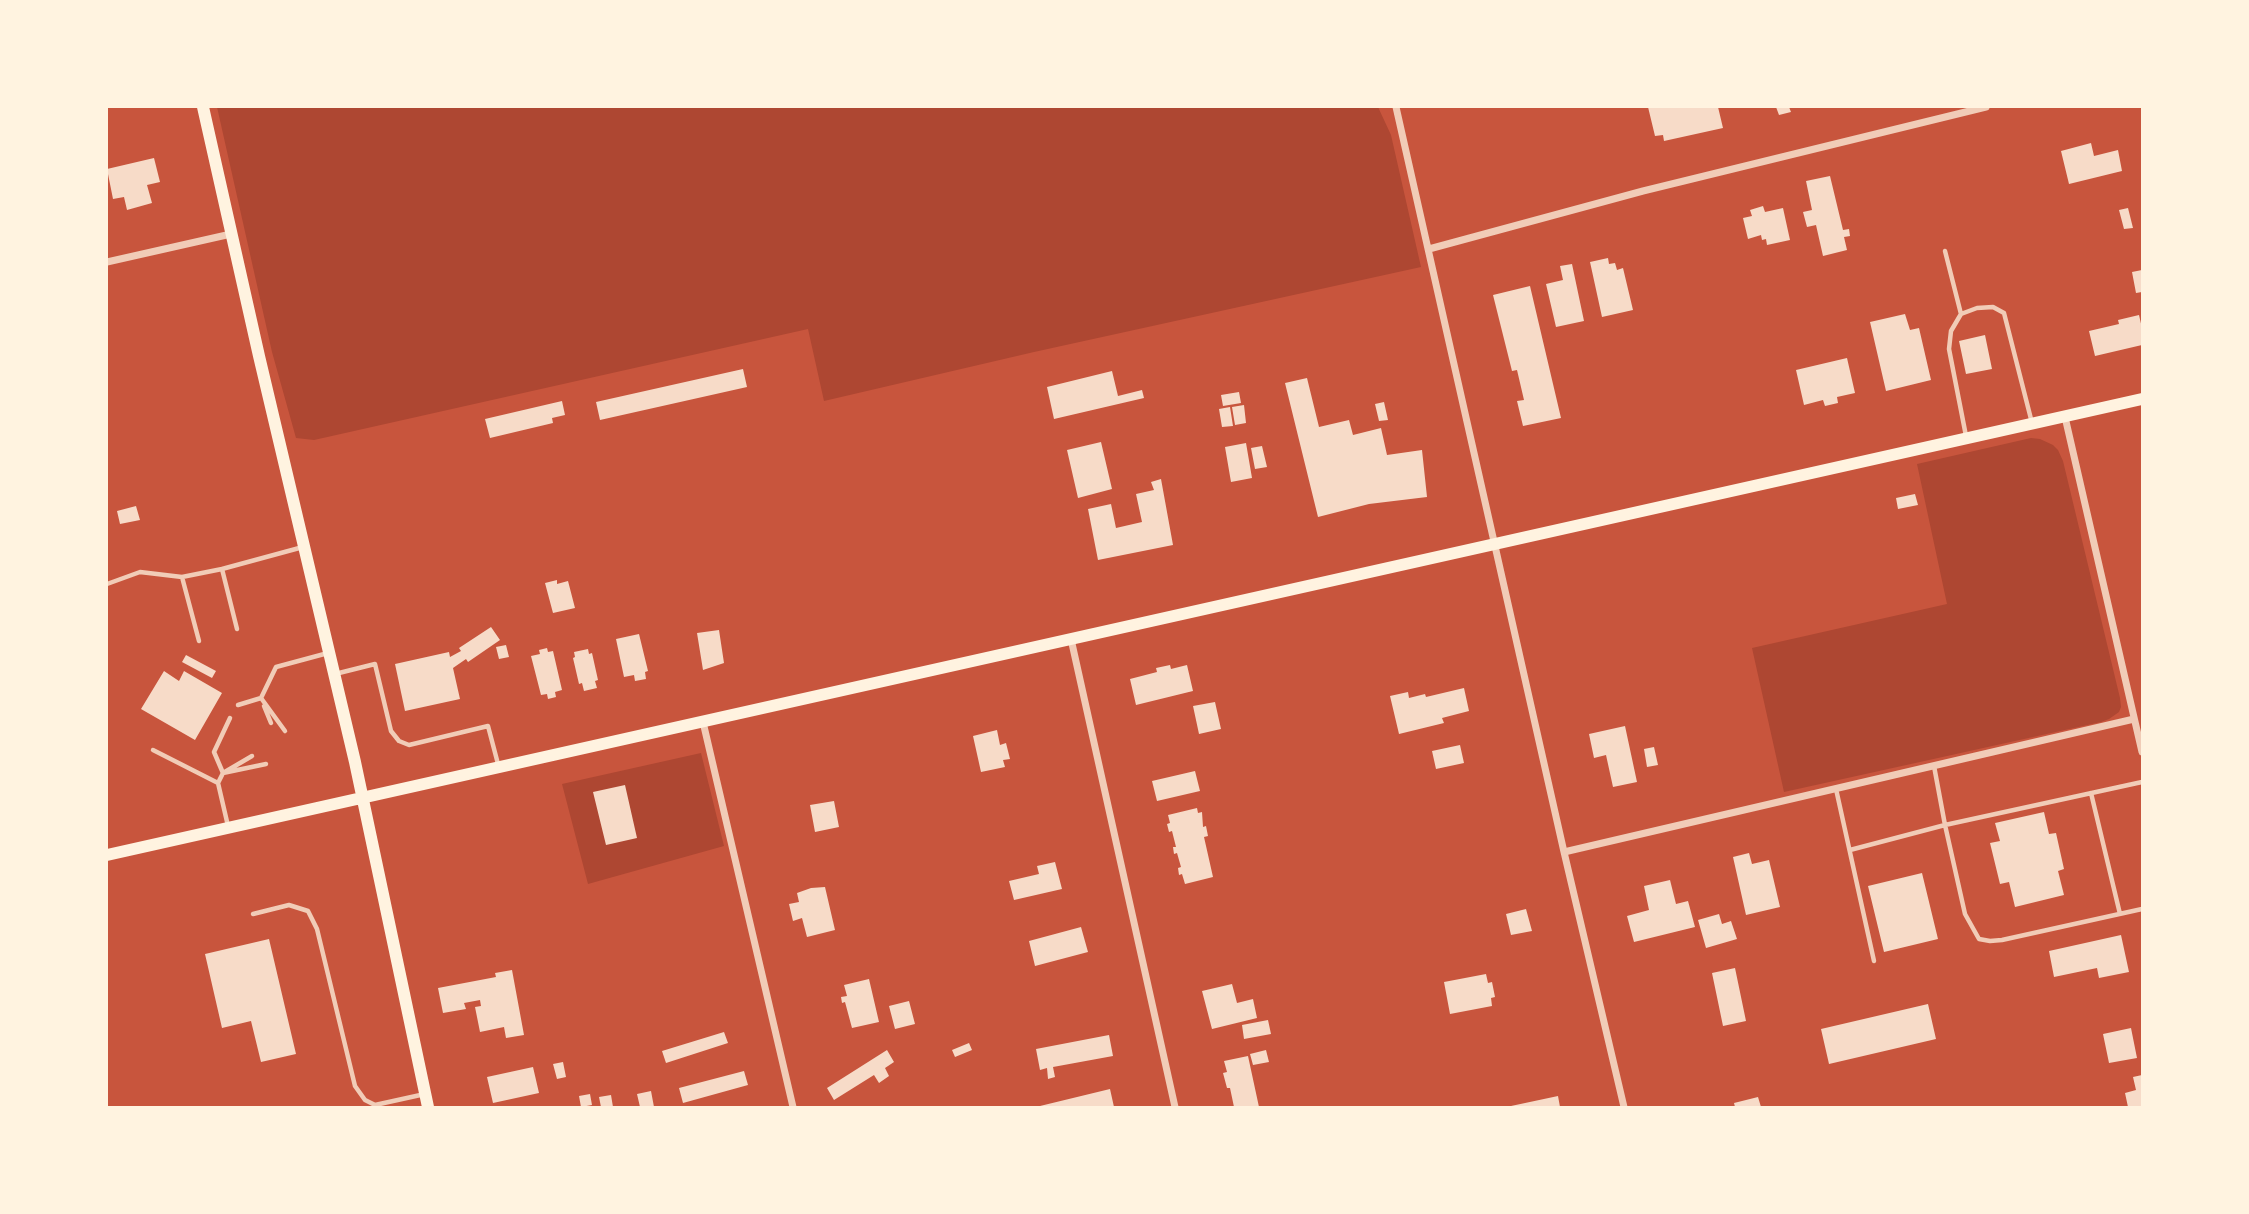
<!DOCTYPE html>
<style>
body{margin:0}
#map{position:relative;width:2249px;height:1214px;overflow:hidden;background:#c8553d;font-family:"Roboto Condensed",sans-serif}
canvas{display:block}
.frame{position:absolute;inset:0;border:108px solid #fff3e0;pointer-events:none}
</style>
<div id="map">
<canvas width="2249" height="1214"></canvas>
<div class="frame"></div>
</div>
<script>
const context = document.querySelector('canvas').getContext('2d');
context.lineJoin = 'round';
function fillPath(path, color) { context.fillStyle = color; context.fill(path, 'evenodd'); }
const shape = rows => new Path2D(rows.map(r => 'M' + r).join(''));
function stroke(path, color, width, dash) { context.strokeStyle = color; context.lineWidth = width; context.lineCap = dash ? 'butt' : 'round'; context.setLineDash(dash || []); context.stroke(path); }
fillPath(shape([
 [217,107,1378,107,1391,135,1421,267,1034,352,824,401,808,329,314,440,296,438,272,352],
 [2031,438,2040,439,2053,445,2058,450,2063,461,2120,698,2121,707,2119,712,2109,719,2101,722,1784,792,1752,648,1947,604,1917,464],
 [701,753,724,846,588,884,562,784]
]), '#ae4732');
fillPath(shape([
 [1648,107,1718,107,1723,128,1664,141,1663,135,1655,136],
 [1776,107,1789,107,1791,112,1779,115],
 [2091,143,2094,156,2118,150,2122,171,2069,184,2061,151],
 [154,158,160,182,147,185,152,203,127,210,124,197,113,199,107,169],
 [1830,176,1843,230,1849,229,1850,236,1844,237,1847,250,1823,256,1816,225,1807,227,1803,212,1812,210,1806,181],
 [1763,206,1765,212,1783,208,1790,240,1767,245,1766,239,1762,240,1761,235,1748,239,1743,218,1752,216,1750,210],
 [2128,208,2133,228,2124,229,2119,210],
 [1608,258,1609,264,1615,263,1617,270,1623,268,1633,310,1602,317,1590,262],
 [1572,264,1584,321,1556,327,1546,284,1563,280,1560,266],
 [2142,270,2142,292,2136,293,2132,272],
 [1530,286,1561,418,1523,426,1517,401,1524,400,1517,370,1512,371,1493,295],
 [1905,314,1910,330,1919,328,1931,380,1886,391,1870,322],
 [2139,315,2142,328,2142,345,2095,356,2089,331,2119,324,2118,320],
 [1985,335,1992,369,1966,374,1959,341],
 [1847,358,1855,393,1837,397,1838,403,1825,406,1823,400,1804,405,1796,370],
 [743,369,747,387,600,420,596,402],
 [1112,371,1118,396,1142,390,1144,398,1054,419,1047,387],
 [1307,378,1319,427,1349,420,1353,435,1381,428,1387,455,1422,450,1427,497,1369,504,1318,517,1285,383],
 [1239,392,1241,403,1223,406,1221,395],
 [562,401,565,415,552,418,553,423,490,438,485,419],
 [1384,402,1388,420,1379,421,1375,404],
 [1244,405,1246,423,1235,425,1232,407],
 [1230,407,1233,426,1222,427,1219,409],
 [1101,442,1112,489,1078,498,1067,450],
 [1246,443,1252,478,1231,482,1225,447],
 [1262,446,1267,467,1255,469,1251,448],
 [1161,479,1173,545,1098,560,1088,509,1111,504,1116,528,1142,522,1136,494,1154,490,1151,482],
 [1915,494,1918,505,1898,509,1896,498],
 [136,506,140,520,120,524,117,511],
 [557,580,557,584,568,581,575,608,553,613,545,583],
 [491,627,500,640,468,662,466,659,453,668,460,699,405,711,395,664,449,652,450,657,461,651,459,648],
 [719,630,724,663,703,670,697,633],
 [639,634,648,671,645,672,646,679,635,681,634,675,624,677,616,639],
 [506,645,509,657,499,659,496,647],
 [547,648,548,652,553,651,562,690,555,692,556,697,548,699,547,694,541,695,531,656,540,654,539,650],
 [588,649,589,654,592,653,598,680,595,681,597,688,584,691,582,683,579,684,573,658,575,657,574,652],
 [186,655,216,671,212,678,182,662],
 [1170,665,1171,669,1187,665,1193,691,1136,705,1130,679,1157,672,1156,668],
 [164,671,179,681,184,671,222,693,195,740,141,709],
 [1464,688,1469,711,1442,718,1444,723,1399,734,1390,696,1408,692,1409,698,1425,694,1426,697],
 [1215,702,1221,729,1199,734,1193,706],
 [1625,726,1637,782,1613,787,1606,755,1594,758,1589,734],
 [997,730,1000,745,1006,743,1010,759,1003,760,1005,767,981,772,973,736],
 [1460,745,1464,763,1436,769,1432,751],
 [1654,747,1658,765,1647,767,1644,749],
 [1195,771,1200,791,1157,801,1152,781],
 [625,785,637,838,606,845,593,792],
 [834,801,839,827,815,832,810,805],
 [1197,808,1198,813,1202,812,1203,827,1206,826,1208,836,1204,837,1213,877,1185,884,1182,874,1179,875,1178,868,1181,867,1177,853,1174,854,1173,847,1176,847,1172,831,1169,832,1167,824,1170,823,1168,815],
 [2044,812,2049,834,2056,833,2064,869,2058,871,2064,895,2015,907,2009,882,2000,884,1990,843,2000,841,1995,823],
 [1749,853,1752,864,1769,860,1780,907,1746,915,1733,857],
 [1055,862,1062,889,1014,900,1009,881,1039,874,1037,866],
 [1922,873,1938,939,1884,952,1868,886],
 [1670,880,1676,904,1688,901,1695,927,1634,942,1627,916,1649,910,1644,886],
 [825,887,835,930,807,937,802,918,793,921,789,904,799,902,797,893,811,888],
 [1526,909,1532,931,1511,935,1506,914],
 [1719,914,1722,924,1731,921,1737,939,1706,948,1698,920],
 [1081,927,1088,952,1035,966,1029,941],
 [2121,935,2129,972,2099,978,2097,968,2054,977,2049,951],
 [269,939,296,1054,261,1062,251,1021,222,1028,205,954],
 [1735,968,1746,1021,1723,1026,1712,973],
 [512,970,524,1035,506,1038,504,1027,480,1032,475,1007,481,1006,480,1000,464,1003,466,1009,443,1013,438,988,496,977,495,973],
 [1486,974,1488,983,1492,982,1495,997,1491,998,1492,1006,1450,1014,1444,982],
 [869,979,879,1022,852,1028,845,1002,842,1003,841,997,847,996,844,985],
 [1232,984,1237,1003,1253,999,1257,1018,1212,1029,1202,991],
 [909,1001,915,1024,895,1029,889,1006],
 [1928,1004,1936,1039,1829,1064,1821,1029],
 [1268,1020,1271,1034,1244,1039,1242,1025],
 [2131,1028,2137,1058,2109,1063,2103,1034],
 [724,1032,728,1043,666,1063,662,1051],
 [1109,1035,1113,1056,1053,1067,1055,1077,1048,1079,1047,1068,1040,1070,1036,1049],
 [969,1043,972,1050,955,1057,952,1050],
 [887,1050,894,1062,885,1068,889,1076,879,1083,874,1075,834,1100,827,1088],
 [1266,1050,1269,1062,1253,1065,1250,1054],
 [1248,1056,1259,1107,1234,1107,1230,1088,1227,1088,1223,1073,1227,1072,1224,1061],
 [563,1062,566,1077,557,1079,553,1064],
 [533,1067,539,1093,493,1103,487,1077],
 [744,1071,748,1085,683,1103,679,1088],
 [2142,1075,2142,1107,2128,1107,2125,1093,2136,1090,2133,1077],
 [1110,1089,1114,1107,1040,1107,1040,1106],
 [651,1091,654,1107,640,1107,637,1094],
 [590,1094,592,1105,581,1107,579,1096],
 [611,1095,613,1107,601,1107,599,1097],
 [1558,1096,1560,1107,1511,1107,1511,1106],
 [1758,1097,1761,1107,1735,1107,1734,1103]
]), '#f7dbc8');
stroke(shape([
 [1945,251,1961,314],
 [1966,436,1949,349,1951,331,1961,314,1977,308,1993,307,2004,313,2032,423],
 [182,577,199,641],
 [107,584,140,572,182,577,222,569],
 [237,629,222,569,303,547],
 [335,674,375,664,391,731,399,741,409,745,488,726,498,764],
 [238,705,261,698],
 [264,706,271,723],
 [230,718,214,752,223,773,252,756],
 [285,731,261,698,276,667,328,653],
 [153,750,218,783],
 [1934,766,1945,825,1965,914,1979,939,1990,941,2002,940,2142,909],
 [1836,789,1874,961],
 [2091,793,2120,914],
 [228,826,218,783,223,773,266,764],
 [1850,850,1945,825,2142,782],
 [253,914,289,905,308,911,317,929,355,1086,365,1100,375,1105,425,1094]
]), '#f1ccb7', 4.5);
stroke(shape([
 [1396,107,1564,852,1624,1107],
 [1429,249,1643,191,1986,107],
 [107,262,231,234],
 [2065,417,2142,752],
 [1071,639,1175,1107],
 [703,722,793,1107],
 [1564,852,2134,719]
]), '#f1ccb7', 7);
stroke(shape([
 [203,107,259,356,355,762,428,1107],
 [107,855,2142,399]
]), '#fff3e0', 12);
</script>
